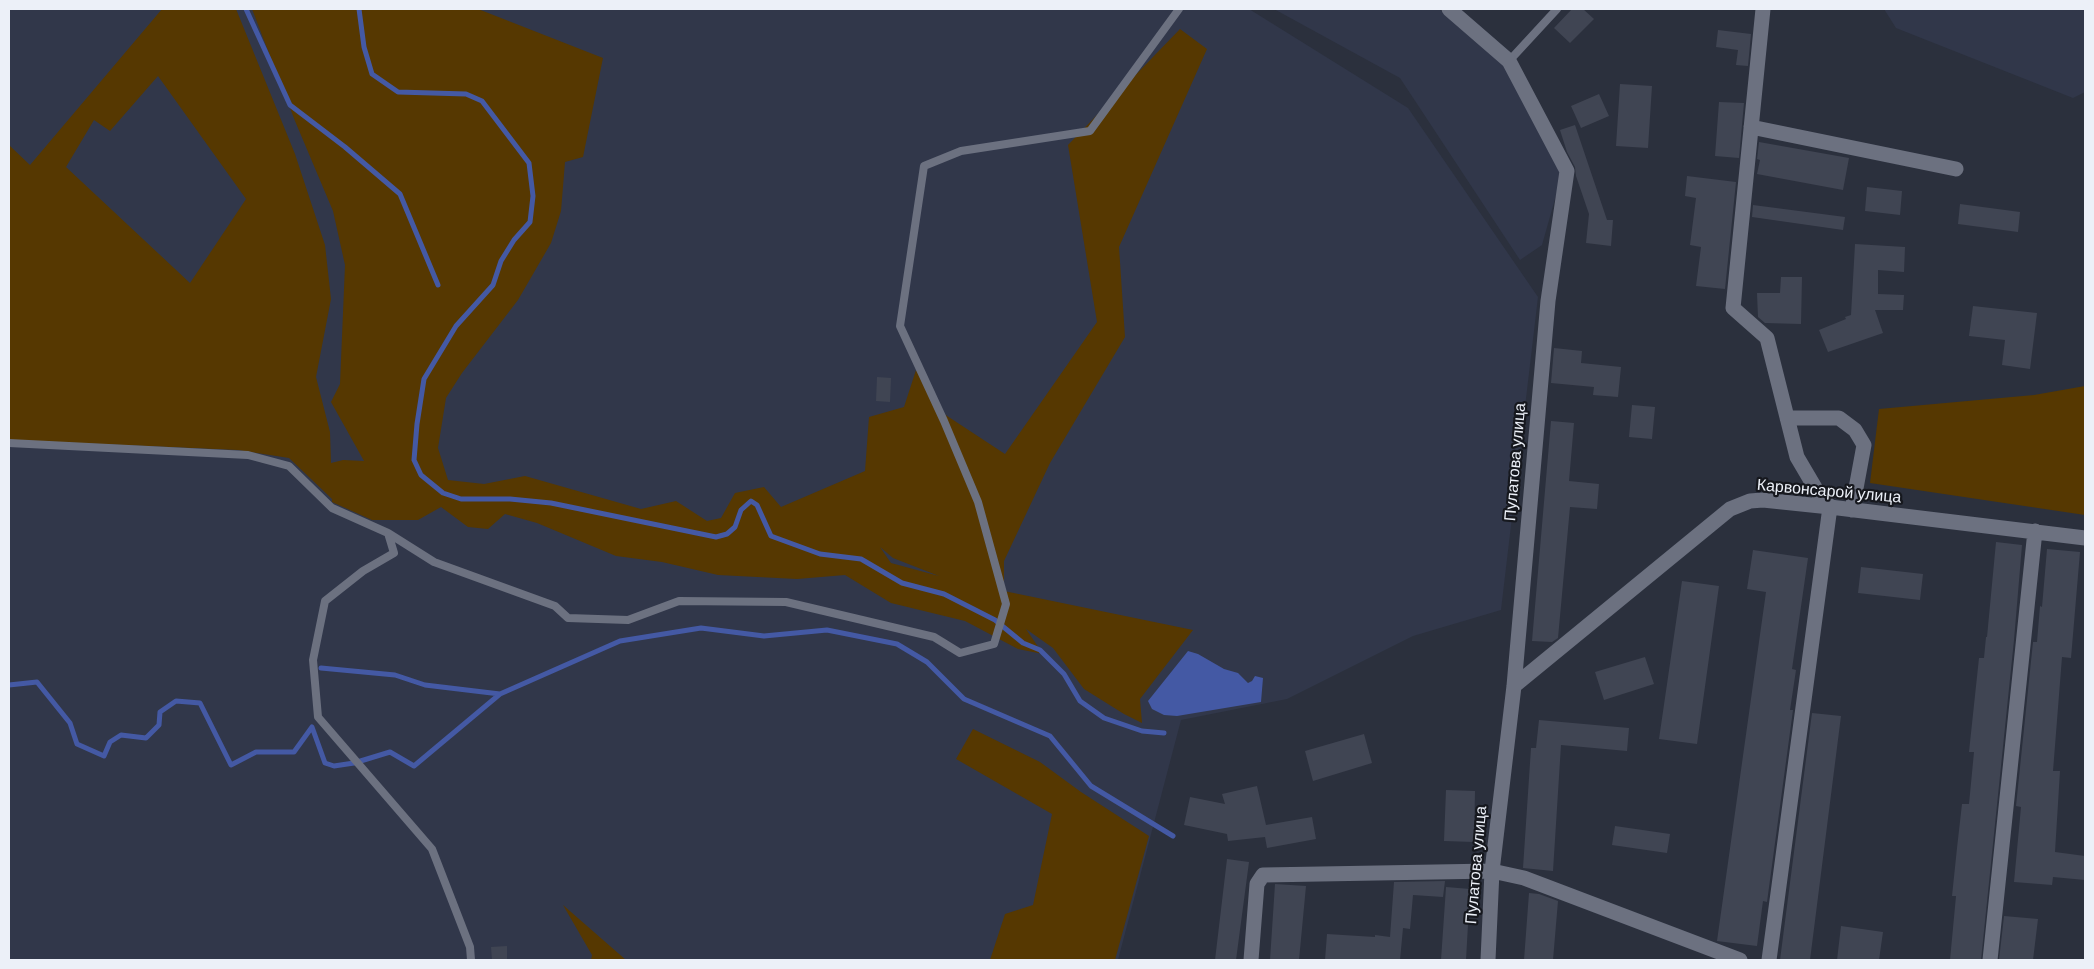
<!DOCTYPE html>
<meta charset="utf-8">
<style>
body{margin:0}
#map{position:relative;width:2094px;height:969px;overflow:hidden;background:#2b303d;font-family:"DM Sans",sans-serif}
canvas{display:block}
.frame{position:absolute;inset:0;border:10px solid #ecf0f8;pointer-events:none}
</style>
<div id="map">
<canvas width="2094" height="969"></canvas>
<div class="frame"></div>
</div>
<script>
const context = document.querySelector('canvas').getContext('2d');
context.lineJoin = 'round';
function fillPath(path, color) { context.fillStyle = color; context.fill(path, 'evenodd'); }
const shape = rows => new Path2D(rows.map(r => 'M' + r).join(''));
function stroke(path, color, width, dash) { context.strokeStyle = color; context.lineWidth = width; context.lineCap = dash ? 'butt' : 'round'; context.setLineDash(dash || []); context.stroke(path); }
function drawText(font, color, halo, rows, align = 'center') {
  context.font = font + ' "DM Sans",sans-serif'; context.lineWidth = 4.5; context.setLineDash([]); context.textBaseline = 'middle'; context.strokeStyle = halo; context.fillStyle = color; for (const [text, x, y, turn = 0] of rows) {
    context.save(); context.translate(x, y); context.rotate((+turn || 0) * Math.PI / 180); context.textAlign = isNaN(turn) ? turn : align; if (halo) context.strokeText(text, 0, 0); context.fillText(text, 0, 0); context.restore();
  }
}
fillPath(shape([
 [9,9,1249,9,1408,108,1538,297,1501,610,1413,636,1287,699,1181,720,1118,960,9,960],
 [1274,9,1439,9,1504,64,1562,174,1542,245,1520,260,1400,78],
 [1884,9,2085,9,2085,92,2073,98,1896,28]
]), '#31374a');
fillPath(shape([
 [162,9,236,9,295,154,325,245,331,299,316,377,330,432,331,463,343,460,364,461,331,402,340,384,345,265,333,211,295,121,252,9,478,9,603,58,583,157,565,162,561,211,551,243,518,300,462,373,446,398,438,448,448,480,484,484,525,476,641,509,676,501,707,521,721,518,735,493,764,487,781,507,865,471,869,417,904,407,916,370,935,408,1005,454,1097,322,1068,145,1180,29,1207,49,1119,247,1125,337,1050,463,1004,561,1004,591,1193,630,1140,699,1142,723,1124,714,1084,689,1053,648,1026,629,1043,654,1018,649,965,621,891,603,845,575,797,579,718,575,662,562,616,556,537,523,505,514,488,529,468,527,441,507,418,520,372,520,332,502,332,499,289,458,238,450,9,440,9,145,30,165],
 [158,76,246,199,190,283,66,167,94,120,110,131],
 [880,547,893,558,939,576,891,563],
 [2085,386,2085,515,1870,483,1879,409,2034,395],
 [973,729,1040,762,1081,792,1149,836,1115,960,990,960,1005,914,1033,905,1052,814,956,759],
 [563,905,626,960,591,960,592,955]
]), '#563801');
fillPath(shape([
 [1188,651,1198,654,1224,669,1238,673,1248,683,1252,681,1255,676,1263,678,1261,702,1177,716,1164,715,1152,709,1148,701]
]), '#4459a4');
stroke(shape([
 [246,9,290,105,345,147,400,194,438,285],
 [359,9,364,47,372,74,398,92,466,94,482,101,529,163,533,196,530,222,514,240,501,261,493,285,456,326,424,379,417,424,414,460,421,475,443,493,461,499,510,499,551,503,716,537,727,534,735,527,741,510,751,501,757,505,771,536,820,554,861,559,902,583,944,594,995,620,1023,643,1040,650,1064,674,1080,701,1104,718,1142,731,1164,733],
 [321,668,395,675,425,685,500,694],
 [9,685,37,682,70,723,77,744,104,756,110,742,121,735,146,738,159,725,160,712,176,701,200,703,231,765,256,752,294,752,312,727,325,763,334,766,354,763,390,752,414,766,500,694,620,641,701,628,764,636,827,630,897,644,927,662,964,699,1050,736,1091,786,1173,836]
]), '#4459a4', 5);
fillPath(shape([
 [1572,9,1583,9,1594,19,1570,43,1554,28],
 [1718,30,1751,34,1748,66,1736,65,1738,50,1716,47],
 [1620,84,1652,86,1648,148,1616,146],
 [1599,94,1609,116,1581,128,1571,106],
 [1719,102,1744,103,1739,158,1715,156],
 [1575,125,1607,220,1613,220,1611,246,1586,243,1589,214,1576,176,1575,167,1567,152,1560,130],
 [1759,142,1849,158,1843,190,1757,174,1760,160,1757,159],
 [1687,176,1736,182,1725,289,1696,286,1701,247,1690,245,1696,198,1685,196],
 [1867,187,1902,191,1900,215,1865,211],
 [1960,204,2020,212,2018,232,1958,224],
 [1753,205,1845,217,1843,230,1752,217],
 [1855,244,1905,247,1904,272,1878,270,1878,294,1904,295,1903,310,1875,310,1883,333,1828,352,1819,330,1846,319,1845,317,1851,315],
 [1781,277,1802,277,1801,324,1765,323,1758,317,1757,293,1780,293],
 [1973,306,2037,313,2030,369,2002,365,2005,340,1969,336],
 [1554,348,1582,351,1581,363,1621,367,1618,397,1593,395,1594,387,1551,383],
 [877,377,891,378,890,402,876,401],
 [1632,405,1655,407,1652,439,1629,437],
 [1551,421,1574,423,1569,481,1599,484,1597,509,1570,507,1558,638,1552,642,1532,641],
 [1996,542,2022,545,2014,640,1981,960,1950,960,1956,896,1952,896,1957,848,1962,804,1969,804,1974,752,1969,752,1971,733,1979,658,1984,658,1986,637,1987,637],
 [2047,549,2080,552,2071,658,2062,657,2053,771,2060,771,2055,852,2085,856,2085,880,2053,877,2052,885,2014,882,2021,807,2016,806,2033,642,2037,642,2040,606,2042,607],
 [1753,550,1808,558,1792,669,1796,670,1790,710,1793,710,1767,902,1763,901,1757,946,1717,941,1766,592,1747,589],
 [1861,567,1923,574,1920,600,1858,593],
 [1682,581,1719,586,1697,744,1659,739],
 [1645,657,1654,684,1604,700,1595,672],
 [1812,713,1841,716,1810,960,1780,960],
 [1539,720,1629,728,1627,751,1561,745,1553,871,1523,868,1531,748,1536,748],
 [1364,734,1372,763,1313,781,1305,751],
 [1257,786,1266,825,1312,817,1316,839,1267,848,1265,837,1228,841,1227,834,1184,825,1190,797,1225,804,1222,794],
 [1446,790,1475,791,1474,842,1444,841],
 [1615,826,1670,834,1667,853,1612,845],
 [1227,859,1249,862,1236,960,1215,960],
 [1445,881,1443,897,1413,895,1410,929,1403,928,1400,960,1325,960,1327,934,1375,937,1375,935,1390,937,1394,882],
 [1275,884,1306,886,1299,960,1270,960],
 [1446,887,1470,889,1466,960,1441,960],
 [1529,893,1539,894,1558,901,1553,960,1524,960],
 [2004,916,2038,919,2033,960,1999,960],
 [1841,926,1883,932,1879,960,1837,960],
 [507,946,507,960,492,960,491,947]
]), '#404553');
stroke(shape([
 [1509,61,1557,9],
 [9,443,248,455,289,466,332,508,388,533,434,562,555,606,568,618,628,620,679,601,786,602,934,637,960,653,994,644,1006,604,978,502,944,421,900,326,924,166,961,151,1090,131,1179,9],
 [388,533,394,553,363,571,325,601,313,660,318,717,432,849,470,947,471,960]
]), '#6c7180', 8);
stroke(shape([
 [1449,9,1509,61,1567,171,1548,301,1514,686,1492,871,1488,960],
 [1763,9,1733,308,1767,338,1797,457,1817,491,1830,507,1769,960],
 [1751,127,1956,169],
 [1787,418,1839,418,1855,430,1864,445,1852,510],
 [1514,686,1730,509,1750,501,1763,500,1830,507,2085,538],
 [1251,960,1257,884,1263,875,1492,871,1524,878,1740,960],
 [1990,960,2035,531]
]), '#6c7180', 15);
drawText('16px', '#ecf0f8', '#16181e', [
 ["Пулатова улица",1516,462,-85],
 ["Карвонсарой улица",1829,492,5],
 ["Пулатова улица",1477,865,-85]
]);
</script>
